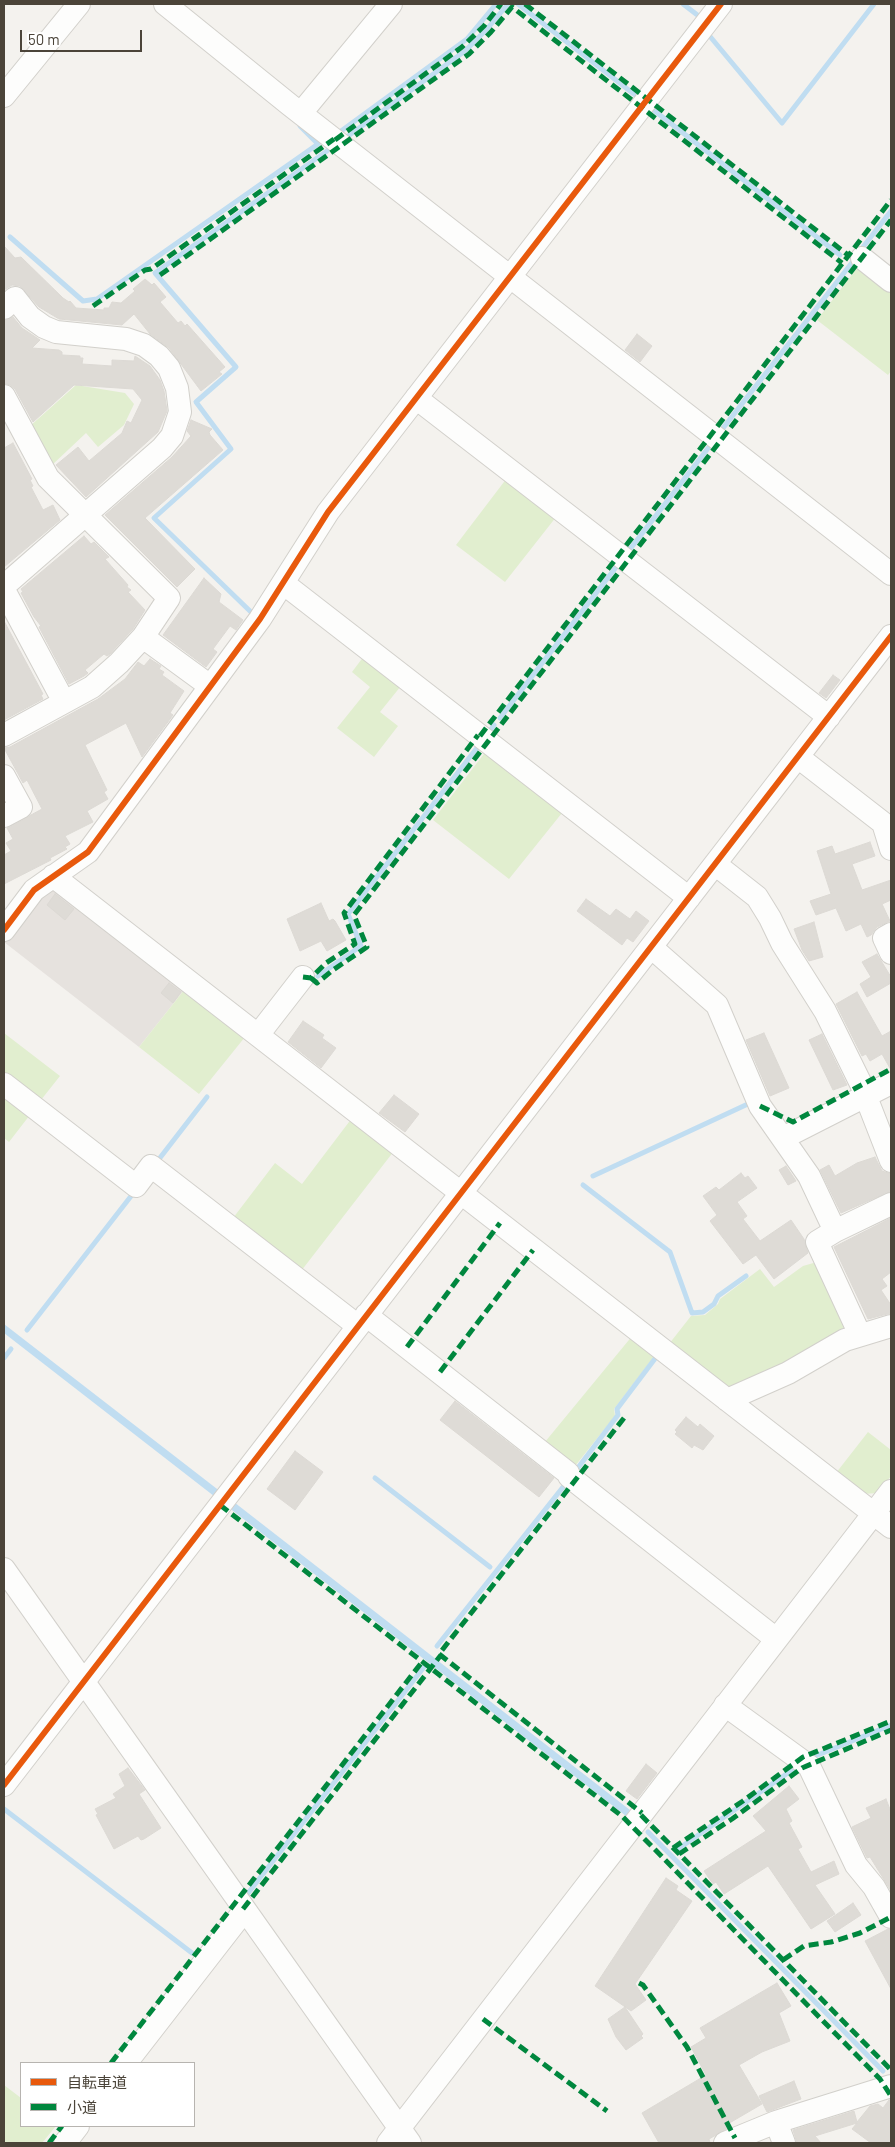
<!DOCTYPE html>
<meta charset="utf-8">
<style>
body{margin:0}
#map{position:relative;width:895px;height:2147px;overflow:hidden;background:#f4f2ee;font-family:Barlow,"Noto Sans JP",sans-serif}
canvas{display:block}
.frame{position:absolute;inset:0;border:5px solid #4b4439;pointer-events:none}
.legend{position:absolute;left:20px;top:2062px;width:175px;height:65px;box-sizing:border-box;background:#fff;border:1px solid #b7b4b0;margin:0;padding:6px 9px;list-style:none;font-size:15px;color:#4b4439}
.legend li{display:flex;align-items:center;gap:10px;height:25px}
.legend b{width:25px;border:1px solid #b7b4b0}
.scale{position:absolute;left:20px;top:30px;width:122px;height:22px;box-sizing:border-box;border:2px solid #4b4439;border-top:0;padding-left:6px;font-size:15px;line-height:18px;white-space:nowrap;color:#4b4439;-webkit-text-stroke:4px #fff;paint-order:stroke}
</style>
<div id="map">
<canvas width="895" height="2147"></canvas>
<div class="frame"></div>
<ul class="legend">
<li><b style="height:6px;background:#e8590c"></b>自転車道</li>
<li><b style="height:6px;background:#00873e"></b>小道</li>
</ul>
<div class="scale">50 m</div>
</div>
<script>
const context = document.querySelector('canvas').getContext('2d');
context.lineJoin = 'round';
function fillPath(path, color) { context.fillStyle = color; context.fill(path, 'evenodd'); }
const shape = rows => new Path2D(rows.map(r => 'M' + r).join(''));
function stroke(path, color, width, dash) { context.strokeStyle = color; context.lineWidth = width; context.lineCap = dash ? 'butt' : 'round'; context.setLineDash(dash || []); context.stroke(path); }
fillPath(shape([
 [56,889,185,989,139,1047,4,942,41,893]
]), '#e6e2de');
fillPath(shape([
 [861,263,891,286,891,371,888,375,817,320],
 [76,385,125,393,134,404,124,425,98,447,86,433,51,466,29,427],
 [510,474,560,512,505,582,456,545],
 [367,652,405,681,380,712,398,726,374,757,337,728,370,687,352,672],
 [490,746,566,808,509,879,433,820],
 [185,989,245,1037,199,1094,139,1047],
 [4,1033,60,1076,37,1105,4,1080],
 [4,1088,33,1111,9,1142,4,1138],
 [352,1118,394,1151,298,1275,230,1222,275,1163,302,1184],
 [817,1262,853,1329,734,1392,669,1344,691,1316,705,1315,718,1304,720,1299,760,1269,774,1287,803,1266],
 [633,1335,656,1354,614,1409,615,1416,571,1471,540,1448],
 [868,1432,891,1450,891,1476,878,1493,863,1494,836,1473],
 [4,2085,21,2098,21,2126,56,2126,42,2143,4,2143]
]), '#e1eecf');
fillPath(shape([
 [4,1324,221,1492,630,1810,626,1816,4,1333]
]), '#c0ddf1');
stroke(shape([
 [518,4,639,98],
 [683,4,700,17,702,15],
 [708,34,782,123,874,4],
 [651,108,840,255],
 [337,134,467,39,496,4],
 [344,139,465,51,487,29,508,4],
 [10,237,83,301,97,299,318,144,300,126],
 [863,247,891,211],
 [720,432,854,260],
 [627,553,709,447],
 [253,614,154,518,231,449,196,402,236,367,155,273,327,151],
 [500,718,620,562],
 [488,734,494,725],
 [318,976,361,946,348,914,480,744],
 [156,1163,207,1097],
 [593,1176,750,1103,753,1104],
 [583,1185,670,1252,692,1313,703,1312,714,1304,718,1296,746,1276],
 [27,1330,135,1191],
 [4,1358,11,1349],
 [574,1473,618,1415,617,1409,657,1356],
 [375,1478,490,1567],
 [437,1646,567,1482],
 [808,1759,891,1725],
 [4,1809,192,1953],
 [648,1832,883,2071],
 [678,1849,798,1766],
 [245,1897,424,1667]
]), '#c0ddf1', 5);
const building = shape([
 [4,246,15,258,21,257,63,298,69,302,70,301,76,308,104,310,104,308,109,308,112,302,121,303,135,291,133,289,145,279,152,285,154,283,166,297,160,302,178,323,181,321,185,326,187,324,225,367,219,372,222,374,201,391,169,348,150,334,134,314,122,325,59,319,39,307,20,286,12,285,4,290,4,246],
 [13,317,22,328,40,340,32,348,59,350,62,352,62,355,80,356,80,358,83,358,82,364,112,366,112,360,134,361,135,356,150,366,160,380,164,391,167,411,158,432,86,497,56,465,78,447,89,461,122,433,127,421,131,423,142,400,133,389,74,385,33,422,15,389,10,385,4,383,4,321,13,317],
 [637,334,652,346,640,362,625,350,637,334],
 [191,420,212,429,209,432,210,435,223,450,145,518,195,569,177,587,105,515,172,457,191,436,187,431,191,420],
 [13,443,32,479,30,480,33,486,31,487,43,510,53,505,60,520,4,567,4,448,13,443],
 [84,536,91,544,94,542,109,557,105,559,128,585,127,587,131,590,128,592,145,610,133,629,110,654,107,656,104,654,85,670,88,673,84,676,69,684,39,627,41,626,34,617,21,593,23,592,21,589,84,536],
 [204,578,221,594,219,602,243,620,236,630,230,626,213,649,217,652,206,667,163,635,204,578],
 [4,621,43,694,41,695,43,699,4,720,4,621],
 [150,659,161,666,159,669,164,672,162,675,184,691,170,713,173,715,142,757,126,723,85,745,107,790,104,792,108,799,87,811,93,822,65,836,70,844,65,847,67,849,50,858,51,860,4,884,4,855,11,851,6,843,13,839,7,828,42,809,27,780,23,783,4,748,10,747,98,699,125,679,138,662,144,666,150,659],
 [833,675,840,680,826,698,819,693,833,675],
 [870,842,875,856,852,864,862,890,891,880,891,900,882,904,890,921,877,927,871,935,867,937,861,924,846,931,836,908,816,915,810,901,831,894,817,851,832,846,835,854,870,842],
 [55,894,74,909,65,920,47,905,55,894],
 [586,899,610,916,616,909,630,919,636,911,649,921,633,942,627,938,622,945,577,911,586,899],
 [321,903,329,921,333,919,335,921,346,940,327,951,321,941,300,951,287,919,321,903],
 [814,922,823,957,809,961,802,950,794,929,814,922],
 [877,954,891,977,891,983,867,997,860,984,871,977,862,962,877,954],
 [169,983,181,992,173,1003,161,993,169,983],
 [857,992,882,1036,891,1031,891,1070,882,1054,870,1061,866,1054,862,1056,836,1004,857,992],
 [303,1021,324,1035,322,1038,336,1048,321,1068,288,1042,303,1021],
 [764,1033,789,1088,770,1096,746,1040,764,1033],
 [822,1034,847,1085,833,1090,809,1040,822,1034],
 [394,1095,419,1114,405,1132,379,1113,394,1095],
 [875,1157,882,1171,891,1174,891,1191,841,1213,820,1170,829,1165,835,1176,857,1163,875,1157],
 [786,1166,796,1181,788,1185,779,1170,786,1166],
 [741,1173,745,1178,748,1176,757,1188,737,1202,747,1216,743,1219,760,1241,791,1220,804,1239,808,1253,774,1279,756,1255,743,1264,710,1221,717,1215,703,1196,716,1187,719,1190,741,1173],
 [891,1218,891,1272,882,1279,887,1286,881,1290,891,1305,891,1313,868,1319,834,1247,891,1218],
 [455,1401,554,1478,539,1497,440,1420,455,1401],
 [686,1417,698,1427,700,1424,714,1436,703,1450,694,1445,692,1448,675,1434,677,1432,675,1430,686,1417],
 [295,1451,323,1472,295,1510,267,1489,295,1451],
 [646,1764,657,1773,637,1799,626,1791,646,1764],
 [128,1768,145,1790,139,1794,161,1828,144,1839,141,1840,138,1836,114,1849,96,1815,98,1814,95,1809,116,1798,113,1794,125,1786,119,1774,128,1768],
 [789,1786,799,1799,786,1809,792,1821,789,1823,802,1847,798,1849,811,1872,834,1861,839,1874,815,1885,835,1914,811,1929,768,1866,724,1894,716,1882,713,1884,704,1871,766,1831,753,1816,789,1786],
 [886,1799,891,1812,891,1891,870,1857,867,1858,852,1827,871,1818,866,1808,886,1799],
 [666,1878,678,1886,676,1890,692,1901,635,1984,646,2000,631,2011,595,1986,666,1878],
 [853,1903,861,1915,835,1932,827,1921,853,1903],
 [888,1929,891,1930,891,1989,865,1941,888,1929],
 [777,1983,791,2006,779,2013,790,2041,762,2052,739,2065,762,2104,726,2125,728,2128,709,2139,710,2143,659,2143,642,2113,706,2075,691,2047,706,2038,700,2028,777,1983],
 [625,2007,643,2034,641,2036,643,2038,626,2050,616,2037,608,2019,625,2007],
 [794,2081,801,2099,767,2112,759,2096,794,2081],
 [889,2100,891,2100,891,2143,871,2143,852,2129,857,2123,815,2136,821,2143,797,2143,793,2130,854,2111,857,2122,870,2106,878,2104,883,2108,889,2100]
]);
fillPath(building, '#dedbd6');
stroke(building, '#dcd9d4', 1);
const minor = shape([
 [165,4,290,105,891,574],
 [4,96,79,4],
 [301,113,391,4],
 [862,258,891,281],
 [4,308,15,298,30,317,44,327,56,332,126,339,144,345,159,356,169,368,177,388,180,412,172,436,162,448,4,586],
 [4,396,48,478,169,598,143,637,119,663,92,687,4,735],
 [416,398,829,717],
 [283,583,689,898],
 [4,590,64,702],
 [143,637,210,686],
 [798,757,883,823,891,849],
 [4,776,21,807,4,816],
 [715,864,757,897,770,918,782,943,825,1011,861,1084,891,1161],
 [53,876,891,1527],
 [4,930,34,890,88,852,260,619,328,512,721,4],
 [891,934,884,938,891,953],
 [651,947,717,1005,760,1106,809,1176,835,1231],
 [258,1035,303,977],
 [4,1084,136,1186,151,1166,358,1326],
 [783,1138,891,1083],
 [366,1315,568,1473,569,1476,575,1481,776,1639],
 [860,1335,817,1242,835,1231,891,1204],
 [727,1400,788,1373,845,1340,891,1326],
 [4,1569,410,2143],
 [725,1705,809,1766,856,1865,874,1887,891,1917],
 [4,1785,891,636],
 [126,2063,244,1911],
 [776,2122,784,2143],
 [65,2143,78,2126],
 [388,2143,891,1491],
 [725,2143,776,2122,891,2086]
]);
stroke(minor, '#d2d0cb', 24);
stroke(minor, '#fdfdfc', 22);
stroke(shape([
 [525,4,848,255],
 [335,140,462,47,484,26,501,4],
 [160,275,469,54,491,32,512,7,842,263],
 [93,306,145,270,151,269,334,139],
 [480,736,891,200],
 [303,977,311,978,326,963,355,944,344,913,478,735],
 [311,978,317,983,333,970,367,947,354,915,891,220],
 [760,1106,793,1122,891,1069],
 [407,1347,500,1223],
 [440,1372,533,1250],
 [624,1418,439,1654,642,1813],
 [220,1505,623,1817,880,2079,891,2096],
 [641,1815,891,2070],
 [673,1848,743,1801,803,1757,891,1721],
 [679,1854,732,1819,802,1768,891,1730],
 [243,1909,441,1655],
 [783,1960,804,1946,831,1942,860,1933,891,1917],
 [639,1983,643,1985,687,2047,735,2138],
 [483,2019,607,2111],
 [111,2063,422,1662],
 [49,2143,62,2126]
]), '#00873e', 5, [10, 5]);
stroke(shape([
 [4,930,34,890,88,852,260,619,328,512,721,4],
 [4,1785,891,636]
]), '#e8590c', 6);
</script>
